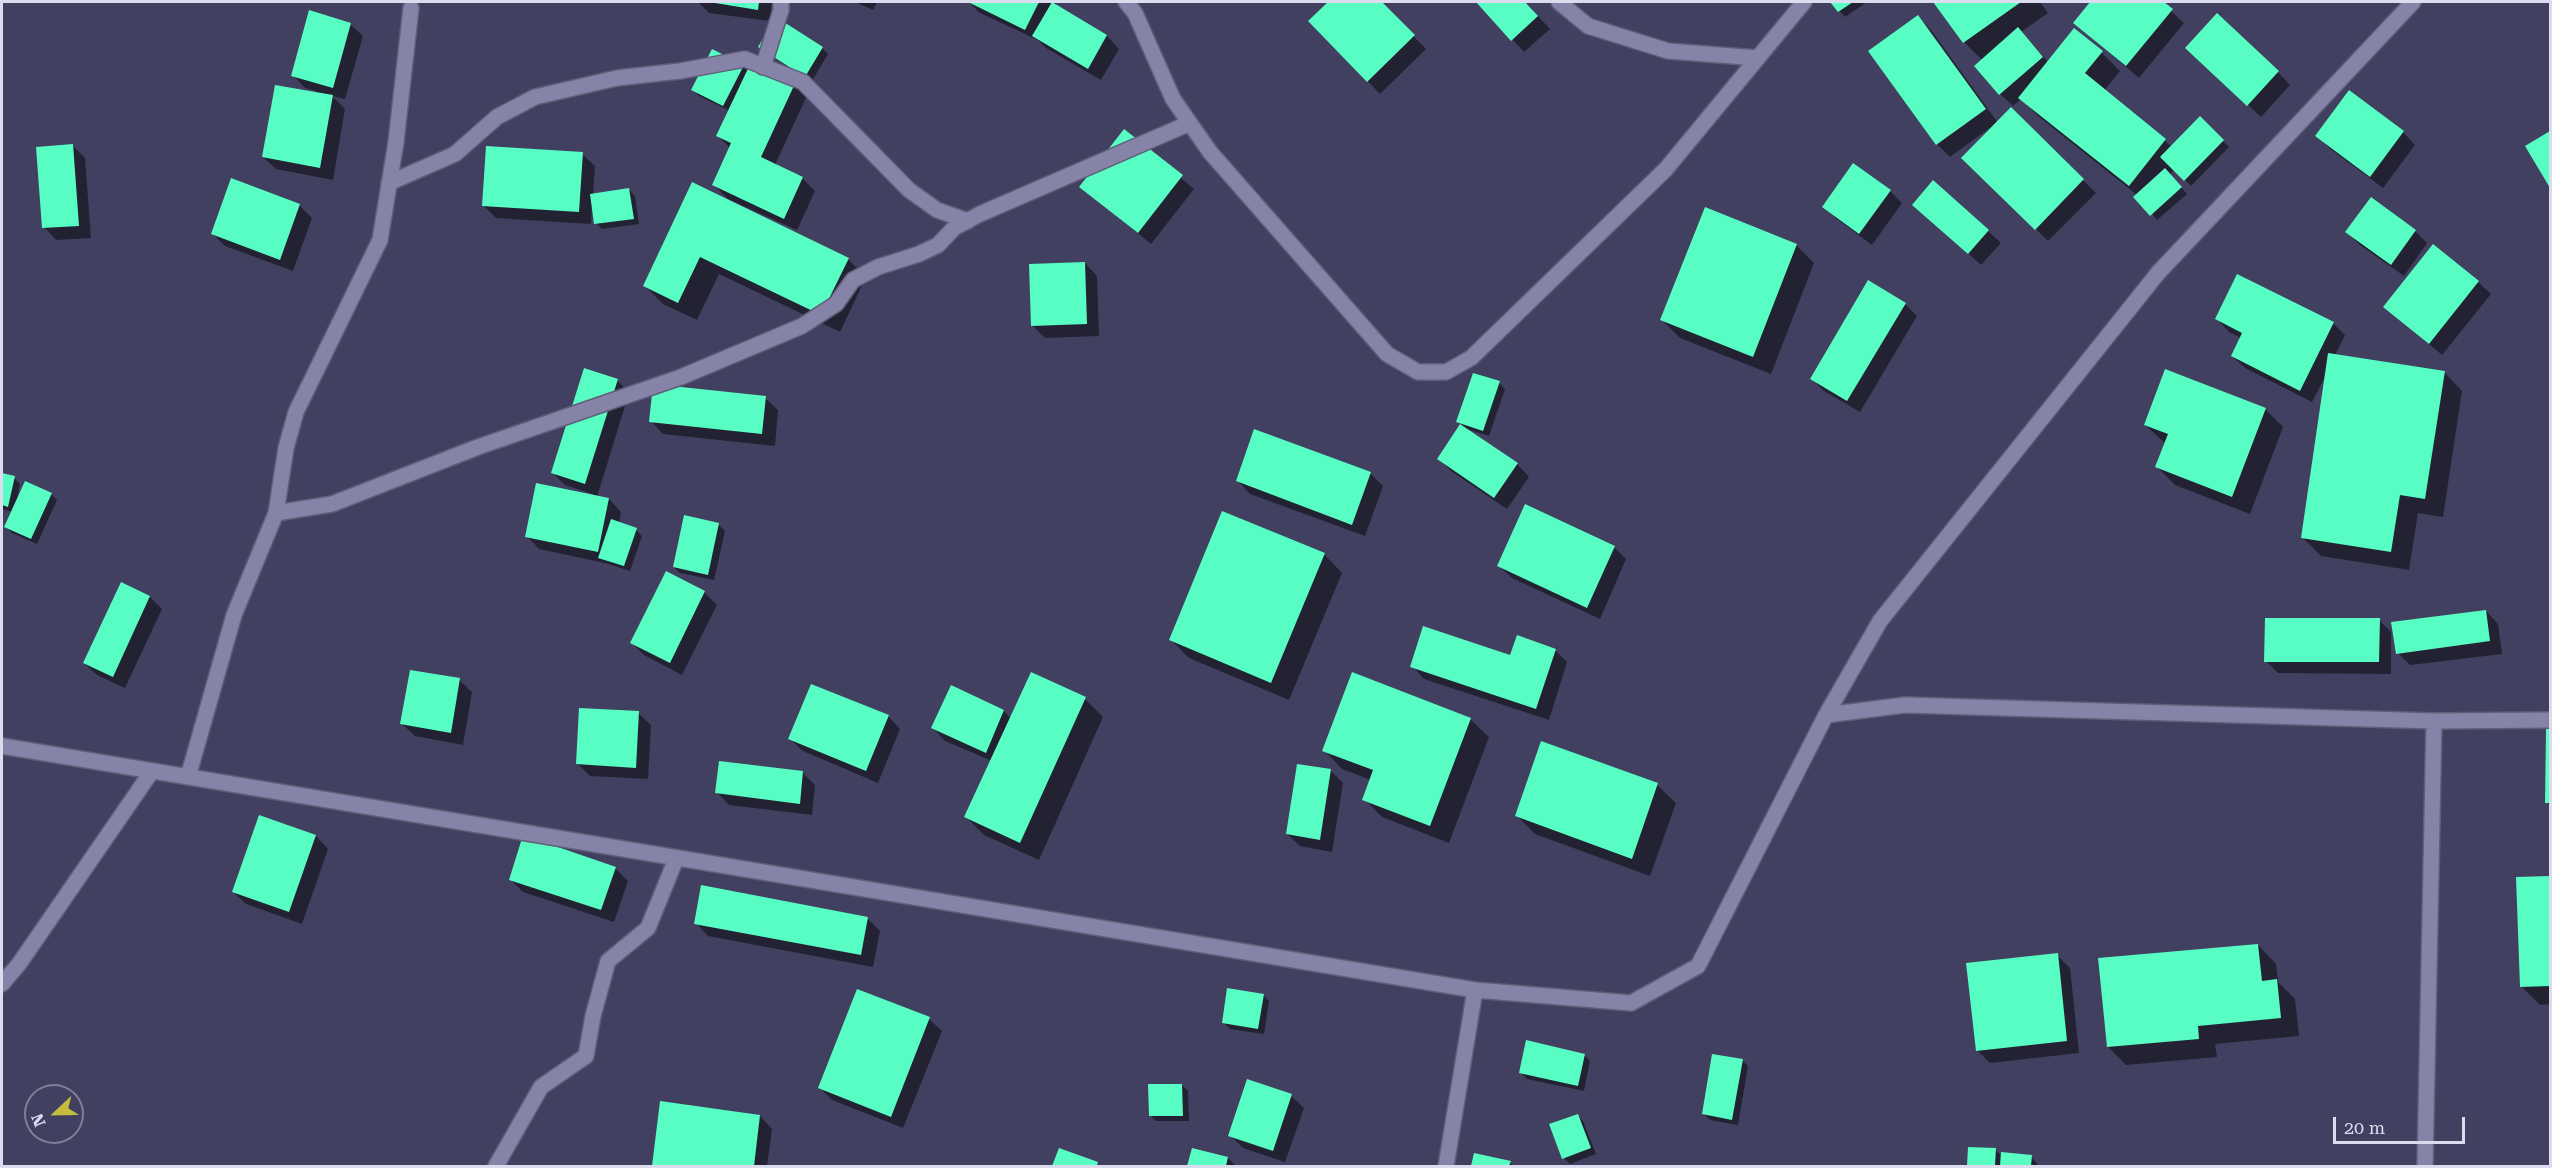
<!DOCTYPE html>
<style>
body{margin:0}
#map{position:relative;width:2552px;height:1168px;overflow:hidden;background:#424060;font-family:"Roboto Serif",serif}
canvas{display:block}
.frame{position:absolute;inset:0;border:3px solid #dcdcef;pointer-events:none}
.north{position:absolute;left:24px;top:1084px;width:60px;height:60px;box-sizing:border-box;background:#424060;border:2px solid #807e99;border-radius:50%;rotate:248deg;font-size:16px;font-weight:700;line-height:24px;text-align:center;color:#dcdcef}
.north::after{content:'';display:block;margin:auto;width:21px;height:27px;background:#c4bc3e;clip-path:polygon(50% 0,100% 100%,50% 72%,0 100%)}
.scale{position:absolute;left:2333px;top:1117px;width:132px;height:27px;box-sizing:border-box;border:3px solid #dcdcef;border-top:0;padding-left:8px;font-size:18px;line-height:21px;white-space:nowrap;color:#dcdcef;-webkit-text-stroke:4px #424060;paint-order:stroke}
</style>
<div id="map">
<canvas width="2552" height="1168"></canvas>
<div class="frame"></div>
<div class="north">N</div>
<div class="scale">20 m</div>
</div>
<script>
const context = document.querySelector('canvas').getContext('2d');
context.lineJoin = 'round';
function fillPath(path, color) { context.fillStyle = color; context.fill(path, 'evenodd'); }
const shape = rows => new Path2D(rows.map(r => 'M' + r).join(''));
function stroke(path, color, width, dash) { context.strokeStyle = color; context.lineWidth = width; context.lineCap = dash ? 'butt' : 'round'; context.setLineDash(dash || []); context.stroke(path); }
fillPath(shape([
 [698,2,772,2,770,21,709,13],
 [855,2,877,2,873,10],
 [969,2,1057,2,1055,6,1107,36,1119,49,1101,80,1046,48,1038,40,980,13],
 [1330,2,1380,2,1426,49,1380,94,1310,22],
 [1478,2,1525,2,1550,29,1524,52],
 [1832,2,1867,2,1845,17],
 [1935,2,2040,2,2048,13,2021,32,2048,62,2102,53,2120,71,2104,91,2172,147,2200,119,2229,147,2191,186,2174,169,2170,175,2187,194,2157,220,2137,195,2038,116,2021,99,2013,106,2000,94,1983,61,1964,42],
 [2092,2,2161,2,2184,23,2139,78,2075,23],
 [1918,17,1931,30,1998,123,2011,110,2096,193,2048,241,1963,158,1991,127,1950,157,1937,144,1871,52],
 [350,24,363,36,345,99,332,96,345,109,333,180,276,169,263,157,316,91,305,88,293,75],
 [822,48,828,54,812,81,766,53],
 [2200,60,2278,72,2290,85,2261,117],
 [743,66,748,71,809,91,775,165,802,178,815,191,797,230,728,199,714,185,731,149,718,136,730,111,699,96,693,90],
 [1124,131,1194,189,1151,244,1081,187],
 [2403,132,2415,145,2383,188,2329,148,2317,135],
 [2550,133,2550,185,2527,147],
 [73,146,85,158,91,238,56,240,44,227],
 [582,154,595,166,593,195,629,190,635,196,639,224,602,229,596,223,592,206,591,224,496,218,483,205],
 [693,184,848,259,866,277,840,332,719,274,697,320,663,304,645,286],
 [1890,191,1902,203,1872,245,1837,219,1824,207],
 [299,205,312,218,293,271,225,246,213,234],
 [1914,205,1988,231,2001,243,1981,265],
 [2415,231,2427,243,2404,276,2360,245,2347,232],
 [1796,245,1814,263,1771,374,1680,338,1662,320],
 [1085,263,1097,276,1099,336,1045,338,1032,325],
 [2478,282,2491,294,2442,355,2385,307],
 [1905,304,1917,316,1860,412,1824,391,1812,379],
 [2217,319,2333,323,2345,335,2335,355,2444,372,2462,391,2443,517,2418,513,2409,570,2321,556,2302,537,2326,375,2312,402,2245,368,2232,356,2241,338,2229,332],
 [617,380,629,393,597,497,609,499,621,512,619,524,636,530,642,536,630,571,605,563,539,549,527,536,593,496,593,494,565,485,553,473],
 [1499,383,1505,389,1489,436,1464,428,1517,464,1529,477,1507,509,1451,471,1439,459,1462,425,1458,422],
 [765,398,778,410,775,446,663,434,651,421],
 [2265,409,2283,427,2250,514,2175,485,2157,467,2166,444,2145,425],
 [1255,431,1371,474,1383,486,1365,536,1250,494,1238,481],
 [2,475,14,478,20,484,17,499,51,494,57,500,37,544,12,533,6,527,13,512,2,509],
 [719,525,725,531,714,580,680,573,674,567],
 [1614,547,1626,559,1600,619,1512,578,1499,566],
 [1324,554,1342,573,1289,700,1189,658,1171,640],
 [122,584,150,597,162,609,125,688,97,675,84,663],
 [704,592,717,605,682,675,644,655,632,643],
 [2486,611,2498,624,2502,654,2410,665,2398,653],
 [2379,620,2391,632,2391,674,2278,673,2266,661],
 [1555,650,1567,662,1549,720,1424,679,1412,666,1511,657],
 [459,680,472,692,463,745,415,736,402,724],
 [951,687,1004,711,1011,719,1085,699,1103,717,1039,860,984,835,966,817,992,761,945,741,933,728],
 [638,713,651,725,648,779,590,776,578,764],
 [888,716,900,729,878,783,803,751,790,739],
 [1470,719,1489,737,1449,843,1382,817,1364,799,1371,780,1342,769,1324,750],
 [2548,731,2550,731,2550,806,2547,802],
 [1330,770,1343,783,1332,852,1300,846,1287,834],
 [802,772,815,785,812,815,729,805,717,792],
 [1657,785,1676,803,1650,876,1535,834,1517,816],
 [316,836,328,849,302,924,246,904,233,892],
 [615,868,628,881,614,922,523,892,510,879],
 [2550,878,2550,1004,2540,1005,2521,986,2517,879],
 [867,918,880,931,873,967,708,936,696,923],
 [2258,945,2276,964,2278,982,2295,999,2299,1036,2215,1044,2217,1057,2126,1065,2108,1047],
 [2057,955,2070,968,2079,1053,1990,1063,1977,1050],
 [1263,995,1269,1001,1264,1034,1230,1029,1224,1023],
 [929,1019,942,1031,903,1128,832,1100,819,1087],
 [1584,1055,1590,1061,1584,1091,1527,1079,1521,1073],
 [1742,1060,1748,1066,1738,1125,1710,1120,1704,1114],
 [1182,1085,1188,1091,1189,1121,1156,1121,1150,1115],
 [1291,1096,1304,1108,1285,1162,1243,1148,1230,1135],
 [661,1103,760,1116,772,1129,767,1166,653,1166],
 [1577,1115,1583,1121,1596,1154,1570,1164,1564,1158],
 [1060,1149,1098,1164,1100,1166,1054,1166],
 [1969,1149,1995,1150,2003,1157,2031,1157,2037,1163,2037,1166,1968,1166],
 [1193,1150,1228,1158,1236,1166,1189,1166],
 [1475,1155,1510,1163,1514,1166,1473,1166]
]), '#0007');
fillPath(shape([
 [709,2,759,2,758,10],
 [968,2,1039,2,1025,30],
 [1052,2,1107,35,1088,69,1032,36],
 [1328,2,1382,2,1415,35,1367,82,1308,21],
 [1476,2,1525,2,1538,16,1511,41],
 [1830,2,1853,2,1838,12],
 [1933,2,2021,2,1963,43],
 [2090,2,2164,2,2173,9,2126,66,2073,23],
 [309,10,351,23,333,88,291,76],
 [2217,13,2279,71,2247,106,2185,48],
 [1918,15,1986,109,1936,145,1868,51],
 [776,17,823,47,805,77,758,47],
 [2018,27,2043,57,1999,95,1974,66],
 [2074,28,2103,51,2085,73,2166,139,2129,186,2018,98],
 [712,49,744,65,723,106,691,90],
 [754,56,798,77,761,157,803,177,784,219,712,185,731,143,716,136],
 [275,85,333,95,320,168,262,157],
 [2349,90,2404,131,2370,177,2315,136],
 [2011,107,2084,179,2035,230,1961,158],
 [2200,116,2224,140,2184,181,2160,157],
 [1124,129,1183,175,1138,233,1079,187],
 [2550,131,2550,188,2525,146],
 [73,144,79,226,42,228,36,147],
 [486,146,583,152,579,212,482,206],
 [1853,163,1891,190,1859,234,1822,207],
 [2165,168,2182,187,2150,216,2133,197],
 [231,178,300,204,280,260,211,234],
 [1933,180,1989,230,1968,254,1912,205],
 [692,182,849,258,821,315,700,257,678,303,643,286],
 [629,188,634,219,594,224,590,194],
 [2371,197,2416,230,2391,265,2345,232],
 [1705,207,1797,244,1753,357,1660,320],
 [2433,244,2479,281,2429,344,2383,307],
 [1085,262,1087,324,1031,326,1029,264],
 [2237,274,2334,322,2300,391,2231,356,2242,333,2215,319],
 [1868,280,1906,303,1847,401,1810,379],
 [2328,353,2445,371,2425,499,2400,495,2391,552,2301,538],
 [584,368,618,379,585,484,551,473],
 [2165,369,2266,408,2232,497,2155,467,2168,434,2144,425],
 [1473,373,1500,381,1483,431,1456,422],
 [653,384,766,396,762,434,649,422],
 [1460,424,1518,463,1494,498,1437,459],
 [1254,429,1371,472,1352,525,1236,481],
 [2,473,15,476,8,507,2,505],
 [25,481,52,493,31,539,4,527],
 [536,483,609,498,598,552,525,537],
 [1525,504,1615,546,1587,608,1497,566],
 [1222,511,1325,553,1271,683,1169,640],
 [684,515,719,523,708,575,673,567],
 [611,519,637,528,624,566,598,558],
 [666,571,705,591,670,663,630,643],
 [121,582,150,596,113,677,83,663],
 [2486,610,2490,641,2396,654,2391,622],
 [2265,618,2380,618,2379,662,2264,662],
 [1423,626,1510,655,1517,635,1556,649,1536,709,1410,667],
 [410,670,460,678,451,733,400,724],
 [1031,672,1086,697,1020,843,964,817],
 [1352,672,1471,718,1430,826,1362,800,1373,770,1322,751],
 [811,684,889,715,866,771,788,739],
 [951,685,1004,710,986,753,931,728],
 [579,708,639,711,636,768,576,764],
 [2546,729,2550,729,2550,803,2545,803],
 [1541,741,1658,783,1632,859,1515,816],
 [719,761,803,771,800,804,715,793],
 [1297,764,1331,769,1320,840,1286,834],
 [259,815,316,835,289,912,232,892],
 [523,835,616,867,601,910,509,880],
 [2550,876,2550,986,2520,987,2516,877],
 [701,885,868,917,861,955,694,924],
 [2258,944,2262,981,2277,979,2281,1018,2198,1026,2199,1039,2107,1047,2098,958],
 [2058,953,2067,1041,1976,1051,1966,963],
 [1227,988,1264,994,1258,1029,1222,1023],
 [857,989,930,1017,891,1117,818,1088],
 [1526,1040,1585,1054,1578,1086,1519,1073],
 [1712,1054,1743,1059,1732,1120,1702,1114],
 [1247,1079,1292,1094,1273,1151,1228,1136],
 [1148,1084,1182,1084,1183,1116,1149,1116],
 [660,1101,760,1115,754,1166,652,1166],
 [1578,1114,1591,1148,1562,1159,1549,1124],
 [1968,1147,1996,1148,1995,1166,1967,1166],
 [1059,1148,1098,1162,1097,1166,1052,1166],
 [1192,1148,1228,1157,1226,1166,1187,1166],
 [2001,1152,2032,1155,2031,1166,2000,1166],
 [1474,1153,1511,1161,1509,1166,1471,1166]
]), '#58fdc3');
const minor = shape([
 [1126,2,1135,13,1173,99,1210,152,1387,354,1418,372,1446,372,1471,358,1666,169,1804,2],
 [1559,2,1588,26,1668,51,1758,58],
 [763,67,781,10,781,2],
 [389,183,455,154,497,117,535,97,617,78,680,71,745,59,803,82,909,190,937,210,968,221],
 [276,513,332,504,478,447,681,377,802,326,836,304,853,280,878,267,919,254,938,245,954,228,980,214,1190,123],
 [1826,715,1880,621,2158,273,2413,2],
 [2,746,1475,990,1631,1003,1698,966,1826,715,1905,705,2434,721,2550,720],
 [188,777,234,615,276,513,286,448,296,412,380,240,396,142,411,8],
 [2,984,19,964,152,771],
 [496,1166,541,1087,586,1056,593,1016,608,961,648,928,676,859],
 [1446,1166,1475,990],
 [2425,1166,2434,721]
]);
stroke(minor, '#5f5d77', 18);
stroke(minor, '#8584a8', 15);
</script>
